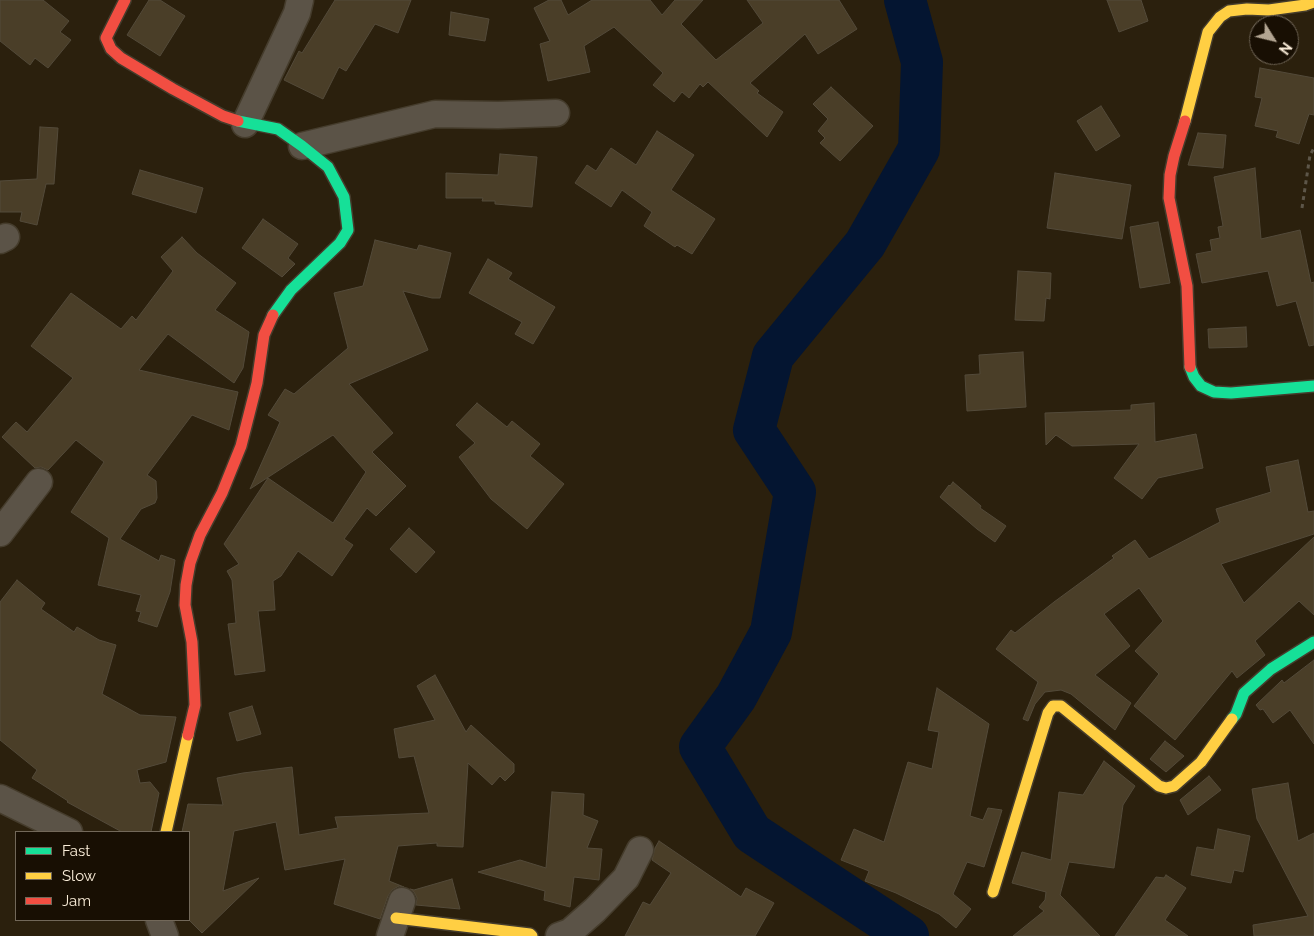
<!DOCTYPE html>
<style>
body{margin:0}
#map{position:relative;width:1314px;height:936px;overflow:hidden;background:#2b200d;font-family:Raleway,sans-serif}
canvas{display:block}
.legend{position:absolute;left:15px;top:831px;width:175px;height:90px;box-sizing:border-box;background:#180f03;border:1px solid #726859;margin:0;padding:6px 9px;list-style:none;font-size:15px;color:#faedd9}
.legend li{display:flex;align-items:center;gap:10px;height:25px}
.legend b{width:25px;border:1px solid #726859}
.north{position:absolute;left:1249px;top:15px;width:50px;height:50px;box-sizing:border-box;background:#180f03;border:1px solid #726859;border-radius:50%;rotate:126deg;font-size:14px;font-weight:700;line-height:20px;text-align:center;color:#faedd9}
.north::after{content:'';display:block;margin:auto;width:18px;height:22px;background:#b2a592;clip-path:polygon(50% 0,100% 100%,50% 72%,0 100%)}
</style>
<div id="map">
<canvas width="1314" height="936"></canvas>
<ul class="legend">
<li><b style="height:6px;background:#16e098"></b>Fast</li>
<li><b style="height:6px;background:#ffcf43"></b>Slow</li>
<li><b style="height:6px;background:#f24e42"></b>Jam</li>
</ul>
<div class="north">N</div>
</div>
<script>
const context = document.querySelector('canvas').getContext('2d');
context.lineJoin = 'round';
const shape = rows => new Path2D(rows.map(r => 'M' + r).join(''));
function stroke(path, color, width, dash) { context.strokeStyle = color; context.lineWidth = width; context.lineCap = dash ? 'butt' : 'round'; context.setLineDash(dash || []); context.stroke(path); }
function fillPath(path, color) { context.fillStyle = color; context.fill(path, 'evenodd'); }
stroke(shape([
 [905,0,922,62,919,149,865,244,773,356,754,430,795,492,771,632,736,697,700,747,752,833,908,936]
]), '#041531', 42);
const building = shape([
 [0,0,43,0,69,21,60,32,71,40,48,68,35,58,30,65,0,41,0,0],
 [149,0,160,0,185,16,160,56,127,35,149,0],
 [335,0,411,0,398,33,375,24,346,71,339,67,323,99,284,80,299,51,302,53,335,0],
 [549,0,561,0,568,15,592,0,650,0,662,15,675,0,703,0,681,24,716,60,763,23,747,0,839,0,857,29,818,54,805,34,750,83,759,91,757,93,783,112,767,137,708,82,703,87,700,84,689,98,682,92,674,102,653,85,663,73,614,27,584,46,590,72,548,81,540,44,550,41,534,8,549,0],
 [1107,0,1141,0,1148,21,1119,32,1107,0],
 [451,12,489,19,485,41,449,35,451,12],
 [1260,68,1314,78,1314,115,1309,114,1299,144,1276,137,1278,131,1255,126,1262,98,1255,97,1260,68],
 [831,87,873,126,840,161,820,143,825,138,818,131,828,119,813,104,831,87],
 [1101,106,1120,136,1096,151,1077,121,1101,106],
 [40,127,58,128,54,184,46,184,37,225,20,221,22,212,0,212,0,181,37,179,40,127],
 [657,131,694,155,671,190,715,219,692,254,677,245,675,247,644,226,652,212,622,190,611,207,575,183,587,165,596,171,611,148,636,165,657,131],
 [1198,133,1226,135,1223,168,1188,165,1198,133],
 [500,154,537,157,532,207,495,204,495,201,482,201,483,198,446,198,446,173,498,175,500,154],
 [1255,168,1261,239,1300,230,1311,283,1314,282,1314,345,1309,346,1296,301,1277,306,1268,271,1202,283,1196,254,1212,251,1210,240,1220,238,1218,227,1223,226,1214,177,1255,168],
 [140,170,203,188,196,213,132,194,140,170],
 [1055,173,1131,185,1122,239,1047,228,1055,173],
 [263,219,298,244,288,258,295,264,282,277,242,248,263,219],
 [1158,222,1170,283,1140,288,1130,227,1158,222],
 [182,237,197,253,236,283,215,310,249,332,243,368,234,383,168,334,139,370,238,392,229,430,192,415,147,475,156,481,157,498,155,503,141,509,120,539,159,561,161,555,175,560,170,592,157,627,138,621,141,612,136,611,141,595,98,585,109,538,71,512,104,462,76,440,48,470,41,467,35,468,2,437,16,422,27,432,73,378,31,346,71,293,121,329,132,316,136,320,173,271,161,257,182,237],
 [375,240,417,250,419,245,451,253,440,298,432,298,403,291,428,350,349,384,393,433,372,452,406,486,376,516,367,508,344,539,353,545,332,576,298,551,281,576,273,581,275,610,258,611,265,671,235,675,228,624,236,623,232,580,227,571,239,564,224,544,268,478,333,523,366,472,333,435,250,489,280,422,268,415,285,389,294,394,348,348,334,293,363,286,375,240],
 [488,259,512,273,508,279,555,307,533,344,515,334,522,322,469,293,488,259],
 [1018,271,1051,273,1050,299,1046,298,1044,321,1015,320,1018,271],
 [1246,327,1247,347,1209,348,1208,329,1246,327],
 [1023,352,1026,407,967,411,965,375,980,374,979,355,1023,352],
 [477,403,507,427,512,421,540,444,530,456,564,484,527,529,491,499,459,457,475,443,456,425,477,403],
 [1154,403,1155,442,1196,434,1203,468,1158,478,1142,499,1114,478,1139,444,1072,446,1056,435,1046,445,1045,413,1131,410,1131,405,1154,403],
 [1298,460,1308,512,1314,511,1314,534,1221,564,1244,603,1314,537,1314,615,1299,601,1255,641,1265,655,1237,678,1232,671,1175,740,1134,706,1159,674,1135,651,1163,621,1139,588,1104,614,1130,646,1095,675,1131,703,1115,730,1071,694,1061,690,1045,692,1035,704,1028,721,1023,719,1038,682,996,649,1011,630,1015,633,1054,602,1114,558,1112,556,1135,540,1149,559,1220,522,1216,509,1271,492,1266,467,1298,460],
 [953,482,981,506,980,508,1006,526,995,542,977,529,940,497,949,485,950,486,953,482],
 [409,528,435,552,416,573,390,549,409,528],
 [17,580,45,603,41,609,74,632,77,627,99,640,116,645,102,694,140,715,176,717,166,762,137,770,140,783,150,782,159,793,151,832,122,832,67,802,68,801,32,778,37,770,0,740,0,602,17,580],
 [1314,660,1314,744,1290,710,1273,723,1263,709,1260,710,1256,705,1280,682,1282,680,1284,683,1314,660],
 [435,675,466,732,471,725,514,764,514,772,505,781,500,776,492,785,468,763,463,847,437,846,437,843,398,846,389,881,404,887,399,886,392,890,388,896,380,919,334,904,345,859,285,870,276,822,234,831,223,891,259,878,202,933,189,920,189,832,182,832,188,804,223,805,217,778,243,773,292,767,299,835,338,828,335,817,429,813,414,756,399,758,394,729,435,720,417,686,435,675],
 [937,688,989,724,970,816,983,820,988,808,1002,810,984,867,967,862,953,894,971,909,956,928,939,914,896,893,865,881,869,871,841,860,854,829,884,842,908,762,932,769,939,732,928,730,937,688],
 [252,706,261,734,237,741,229,713,252,706],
 [1165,741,1184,756,1166,772,1150,759,1165,741],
 [1104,761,1135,786,1123,805,1114,868,1069,862,1060,895,1100,936,1013,936,1044,911,1039,907,1045,900,1046,892,1012,883,1022,852,1051,860,1059,792,1083,795,1104,761],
 [1209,776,1221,790,1188,815,1180,800,1209,776],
 [1288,783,1298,841,1314,833,1314,936,1254,936,1253,925,1308,916,1257,819,1252,789,1288,783],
 [552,792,584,794,583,815,598,821,587,848,602,849,599,880,574,877,570,907,544,900,545,891,478,872,520,860,546,868,552,792],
 [1218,829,1250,836,1243,872,1234,870,1231,883,1191,875,1197,847,1214,850,1218,829],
 [659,841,741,897,746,888,774,903,755,936,625,936,643,902,650,905,671,873,652,860,655,848,659,841],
 [1166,875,1186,888,1165,920,1188,936,1115,936,1156,877,1164,878,1166,875],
 [452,879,460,909,416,905,417,898,414,892,410,889,414,890,452,879]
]);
fillPath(building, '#4a3e28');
stroke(building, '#534a3a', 1);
const street = shape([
 [245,124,297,13,300,0],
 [302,146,435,114,498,115,556,113],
 [0,240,6,237],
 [0,533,39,482],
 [0,798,69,832],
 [159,920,165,936],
 [390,936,402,901],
 [559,936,570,932,595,910,626,878,640,850]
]);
const fast = shape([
 [238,121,278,129,302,146,328,167,344,197,348,230,340,243,291,290,273,315],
 [1190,367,1194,377,1201,386,1214,392,1231,393,1314,386],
 [1232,719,1236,714,1244,693,1271,669,1314,642]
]);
const slow = shape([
 [1185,121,1208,32,1220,17,1229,11,1247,9,1269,10,1305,5,1314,2],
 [166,832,188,735],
 [993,892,1048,713,1053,706,1061,706,1159,786,1166,788,1174,786,1201,762,1232,719],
 [396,918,530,934,532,936]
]);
const jam = shape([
 [125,0,106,38,111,49,121,58,173,89,223,116,238,121],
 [1185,121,1174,156,1170,175,1169,198,1187,286,1190,367],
 [188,735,195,705,192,642,185,605,186,585,190,563,200,535,222,493,241,446,257,383,264,335,273,315]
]);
stroke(street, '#453c2c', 29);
stroke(fast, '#453c2c', 14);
stroke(slow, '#453c2c', 14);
stroke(jam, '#453c2c', 14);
stroke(shape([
 [1302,208,1310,155,1314,148]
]), '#5d5649', 3, [4, 4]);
stroke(street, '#5b5347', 26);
stroke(fast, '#16e098', 11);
stroke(slow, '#ffcf43', 11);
stroke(jam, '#f24e42', 11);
</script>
